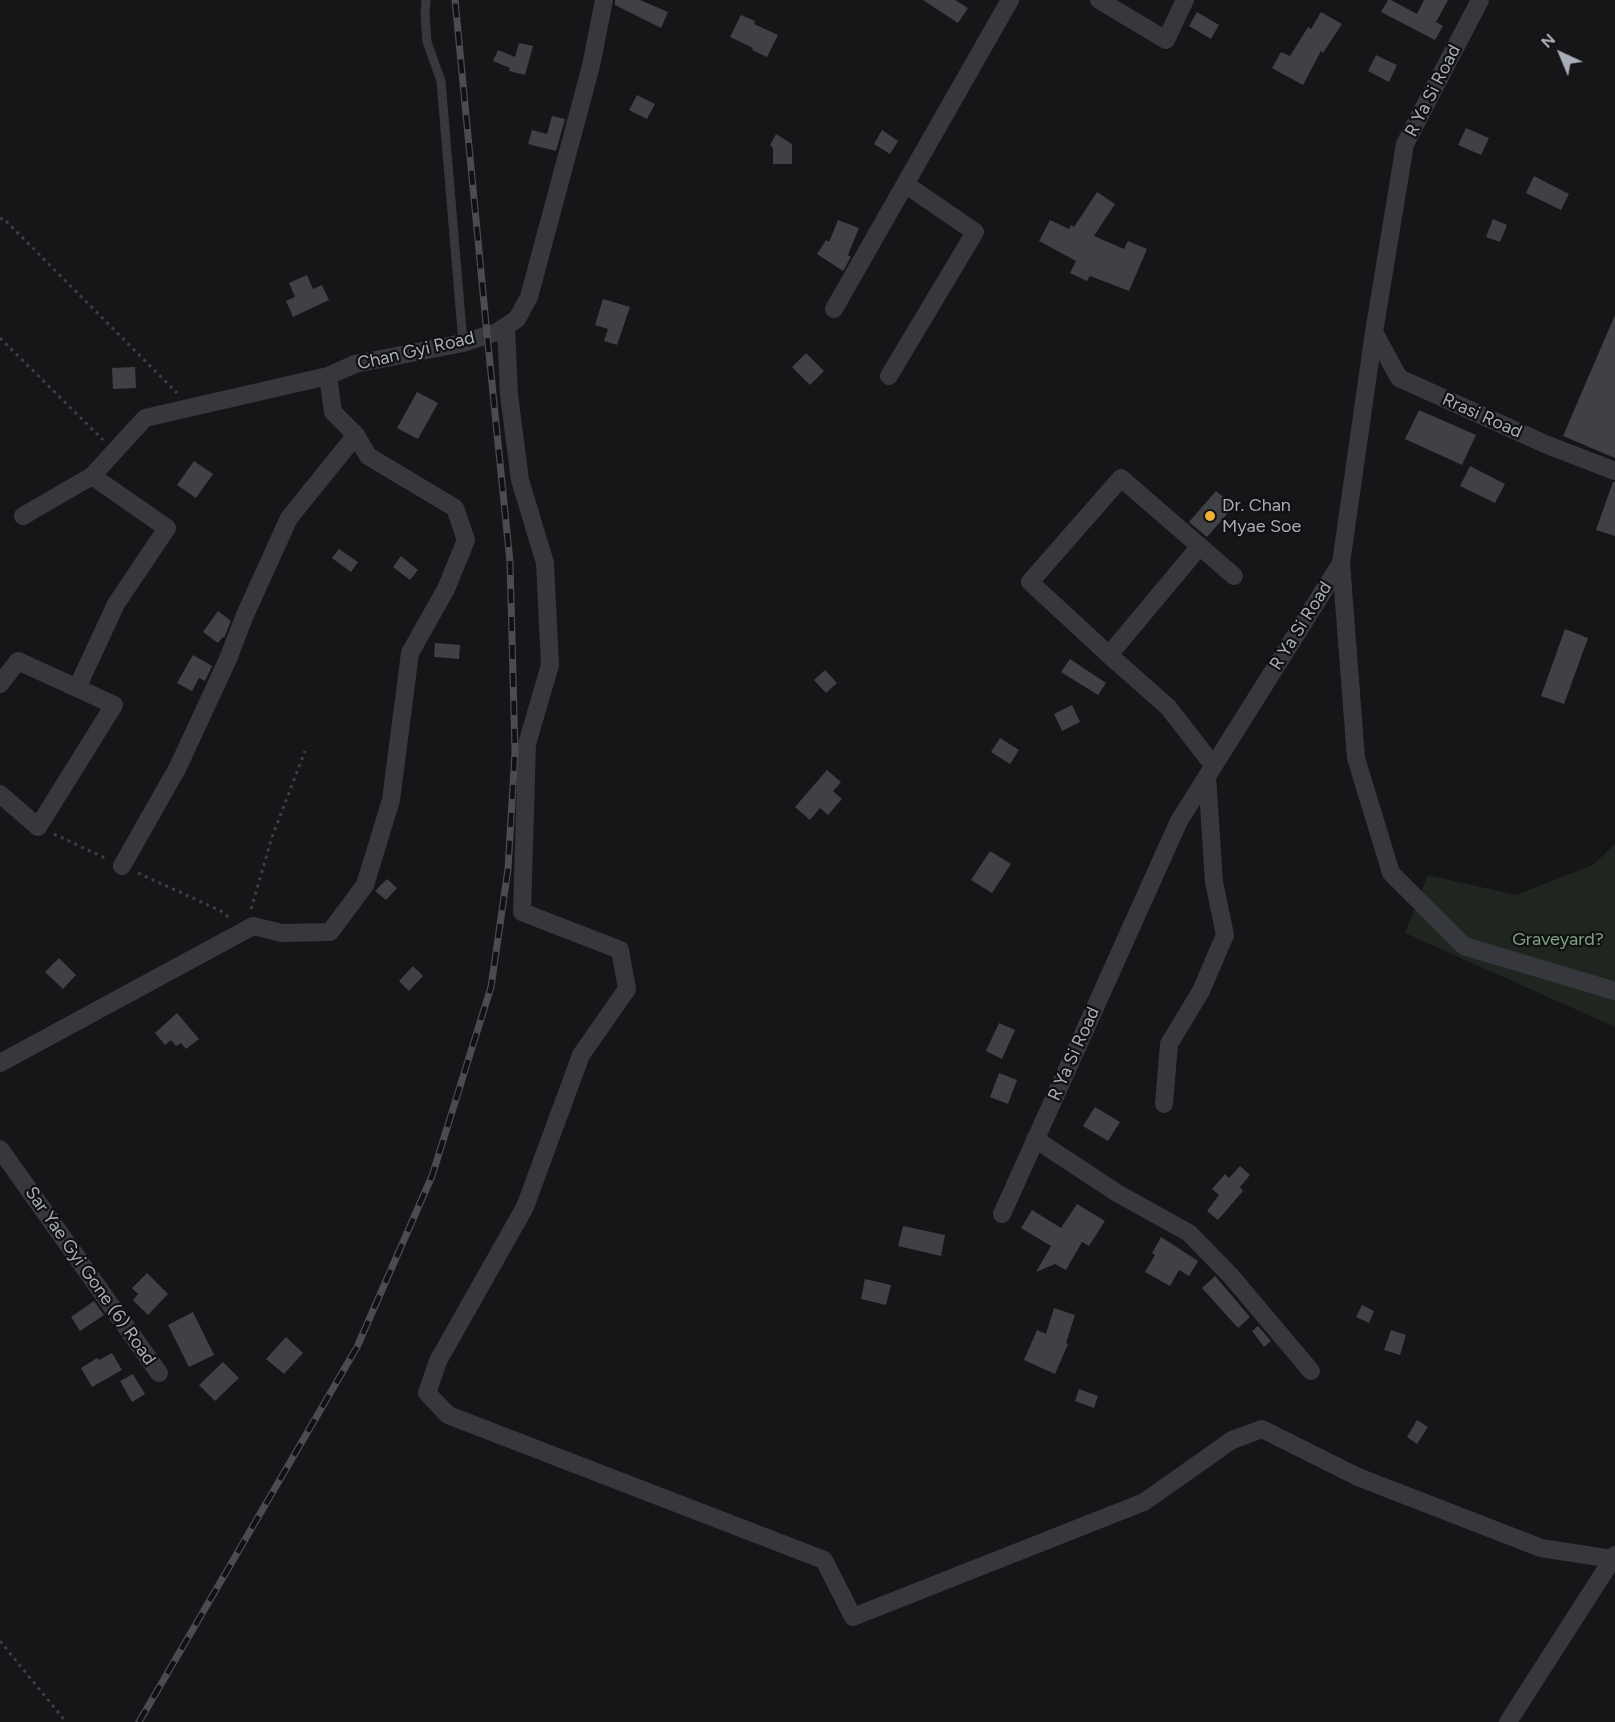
<!DOCTYPE html>
<style>
body{margin:0}
#map{position:relative;width:1615px;height:1722px;overflow:hidden;background:#161618;font-family:Figtree,sans-serif}
canvas{display:block}
.north{position:absolute;left:1531px;top:24px;width:60px;height:60px;-webkit-text-stroke:4px #111113;paint-order:stroke;rotate:316deg;font-size:16px;font-weight:700;line-height:24px;text-align:center;color:#a8adb8}
.north::after{content:'';display:block;margin:auto;width:21px;height:27px;background:#a8adb8;clip-path:polygon(50% 0,100% 100%,50% 72%,0 100%)}
</style>
<div id="map">
<canvas width="1615" height="1722"></canvas>
<div class="north">N</div>
</div>
<script>
const context = document.querySelector('canvas').getContext('2d');
context.lineJoin = 'round';
function fillPath(path, color) { context.fillStyle = color; context.fill(path, 'evenodd'); }
const shape = rows => new Path2D(rows.map(r => 'M' + r).join(''));
function stroke(path, color, width, dash) { context.strokeStyle = color; context.lineWidth = width; context.lineCap = dash ? 'butt' : 'round'; context.setLineDash(dash || []); context.stroke(path); }
function drawText(font, color, halo, rows, align = 'center') {
  context.font = font + ' Figtree,sans-serif'; context.lineWidth = 4.5; context.setLineDash([]); context.textBaseline = 'middle'; context.strokeStyle = halo; context.fillStyle = color; for (const [text, x, y, turn = 0] of rows) {
    context.save(); context.translate(x, y); context.rotate((+turn || 0) * Math.PI / 180); context.textAlign = isNaN(turn) ? turn : align; if (halo) context.strokeText(text, 0, 0); context.fillText(text, 0, 0); context.restore();
  }
}
fillPath(shape([
 [1615,844,1615,1027,1405,933,1428,875,1516,895,1593,865]
]), '#1e261f');
fillPath(shape([
 [615,0,640,0,668,12,661,28,615,5],
 [923,0,955,0,968,8,958,23],
 [1388,0,1391,0,1417,14,1424,0,1448,0,1436,22,1443,26,1435,40,1381,12],
 [1197,12,1219,25,1211,39,1189,26],
 [1321,12,1342,24,1323,53,1321,51,1303,85,1272,68,1281,52,1290,56,1308,27,1311,29],
 [741,15,755,21,754,24,778,35,767,57,752,50,753,48,730,37],
 [519,43,533,46,525,75,509,71,510,68,493,61,498,50,515,57],
 [1376,55,1397,65,1389,82,1368,71],
 [637,95,655,104,647,119,629,110],
 [552,116,565,119,556,151,528,144,532,130,547,134],
 [1466,128,1489,138,1481,155,1458,145],
 [882,130,898,141,890,154,874,144],
 [776,134,792,144,792,164,773,164,773,148,770,145],
 [1534,176,1569,194,1561,210,1526,193],
 [1097,192,1115,204,1094,236,1124,249,1128,241,1147,249,1129,291,1090,276,1087,281,1070,273,1076,261,1039,241,1050,220,1069,229,1071,225,1074,227],
 [1493,219,1507,225,1500,242,1486,237],
 [838,220,859,228,848,255,851,257,843,271,817,254,826,240,829,242],
 [307,275,313,289,322,285,329,300,293,317,286,301,295,297,289,283],
 [603,299,630,307,617,345,604,341,608,329,595,325],
 [1615,315,1615,458,1563,436],
 [806,353,824,371,810,385,792,367],
 [135,367,136,388,113,389,112,368],
 [417,392,438,403,418,439,397,428],
 [1419,410,1476,435,1462,465,1405,439],
 [194,461,213,474,196,498,177,485],
 [1470,466,1505,484,1495,503,1460,486],
 [1613,482,1615,482,1615,536,1596,530],
 [1216,491,1234,506,1207,537,1189,522],
 [339,549,358,562,351,572,332,558],
 [401,556,418,570,410,580,393,567],
 [218,611,231,621,224,638,223,637,218,643,203,632],
 [1565,629,1588,638,1564,704,1541,696],
 [435,643,460,645,459,659,434,657],
 [193,655,212,666,205,681,199,678,192,691,177,683],
 [1070,659,1106,683,1098,695,1061,672],
 [825,670,837,683,826,693,814,680],
 [1072,705,1080,722,1062,731,1054,714],
 [1000,738,1019,750,1010,764,991,752],
 [827,770,841,782,833,791,842,799,828,815,820,808,810,820,795,807],
 [990,851,1011,864,992,893,971,880],
 [387,879,397,888,386,900,375,891],
 [59,958,76,975,63,989,45,972],
 [413,966,423,976,409,991,399,981],
 [177,1013,199,1039,186,1049,181,1043,176,1046,171,1040,165,1045,155,1033],
 [999,1023,1015,1030,1002,1059,986,1051],
 [999,1073,1017,1080,1008,1104,990,1097],
 [1095,1107,1120,1122,1108,1141,1083,1126],
 [1240,1166,1250,1175,1240,1187,1243,1191,1218,1220,1207,1211,1219,1195,1212,1189,1225,1174,1229,1178],
 [1077,1204,1105,1221,1089,1246,1082,1242,1066,1270,1055,1264,1036,1272,1051,1246,1021,1228,1032,1210,1061,1228],
 [903,1226,945,1235,941,1256,898,1246],
 [1161,1237,1198,1261,1189,1276,1179,1270,1170,1286,1145,1272,1155,1255,1152,1253],
 [147,1273,168,1294,148,1315,133,1300,138,1294,132,1288],
 [1215,1276,1250,1317,1238,1328,1202,1288],
 [865,1279,891,1285,886,1305,861,1299],
 [94,1301,104,1315,80,1331,71,1317],
 [1362,1305,1374,1311,1369,1323,1356,1317],
 [1054,1308,1075,1315,1066,1343,1068,1344,1055,1374,1024,1360,1037,1330,1046,1334],
 [193,1312,214,1355,189,1367,168,1325],
 [1258,1326,1271,1341,1264,1347,1252,1331],
 [1391,1330,1406,1335,1400,1355,1384,1350],
 [286,1337,303,1353,284,1374,266,1359],
 [112,1353,122,1370,92,1387,81,1368,97,1358,99,1360],
 [223,1362,239,1378,215,1401,199,1385],
 [133,1374,145,1394,132,1402,120,1381],
 [1079,1389,1098,1396,1094,1408,1075,1401],
 [1417,1420,1428,1427,1417,1444,1407,1437]
]), '#404145');
stroke(shape([
 [0,219,3,218,177,393],
 [0,338,103,440],
 [54,834,107,859],
 [138,873,221,911,231,919],
 [251,909,272,837,305,751],
 [0,1641,66,1722]
]), '#3d3f44', 3, [3, 4.5]);
stroke(shape([
 [426,0,425,15,427,42,441,81,463,343]
]), '#37383d', 9);
stroke(shape([
 [1099,0,1166,40,1185,0],
 [834,309,1010,0],
 [506,326,509,395,520,480,545,563,550,665,527,744,522,912,620,950,627,989,581,1055,525,1207,438,1361,427,1393,448,1415,824,1560,853,1617,1144,1502,1232,1440,1262,1429,1358,1477,1541,1548,1612,1559],
 [1374,332,1399,378,1545,444,1615,471],
 [889,376,975,232,905,184],
 [23,516,92,476,145,418,328,376,355,364,463,343,497,332,517,319,529,297,591,66,604,0],
 [1341,563,1356,758,1391,873,1464,946,1615,991],
 [1109,655,1200,546],
 [0,684,18,661,77,688],
 [1213,765,1168,707,1109,655,1030,582,1121,478,1234,576],
 [0,794,38,827,114,705,77,688,116,604,167,528,92,476],
 [122,866,178,767,228,659,245,615,289,518,356,435],
 [0,1063,253,926,282,933,330,932,365,885,391,800,410,653,446,589,466,540,455,508,368,456,356,435,333,412,328,376],
 [1164,1104,1169,1044,1201,991,1225,935,1214,882,1207,776],
 [1035,1139,1117,1193,1189,1233,1231,1276,1311,1371],
 [0,1149,159,1373],
 [1002,1214,1179,821,1341,563,1374,332,1405,144,1480,0],
 [1508,1722,1615,1555]
]), '#37383d', 18);
const rail = shape([
 [139,1722,357,1347,432,1176,491,987,508,869,515,752,510,562,487,334,455,0]
]);
stroke(rail, '#4a4c52', 7);
stroke(rail, '#111113', 4.5, [14]);
for (const [x, y, r, color] of [
 [1210,516,6,"#f2b134"]
]) { const dot = new Path2D(); dot.arc(x, y, r, 0, 2 * Math.PI); context.fillStyle = color; context.fill(dot); stroke(dot, '#111113', 2); }
drawText('18px', '#a8adb8', '#111113', [
 ["R Ya Si Road",1433,91,-63],
 ["Chan Gyi Road",416,351,-13],
 ["Rrasi Road",1482,416,24],
 ["R Ya Si Road",1301,626,-58],
 ["R Ya Si Road",1074,1054,-66],
 ["Sar Yae Gyi Gone (6) Road",90,1276,55]
]);
drawText('18px', '#a8adb8', '#111113', [
 ["Dr. Chan",1222,506],
 ["Myae Soe",1222,527]
], 'left');
drawText('18px', '#7fa381', '#111113', [
 ["Graveyard?",1558,940]
]);
</script>
